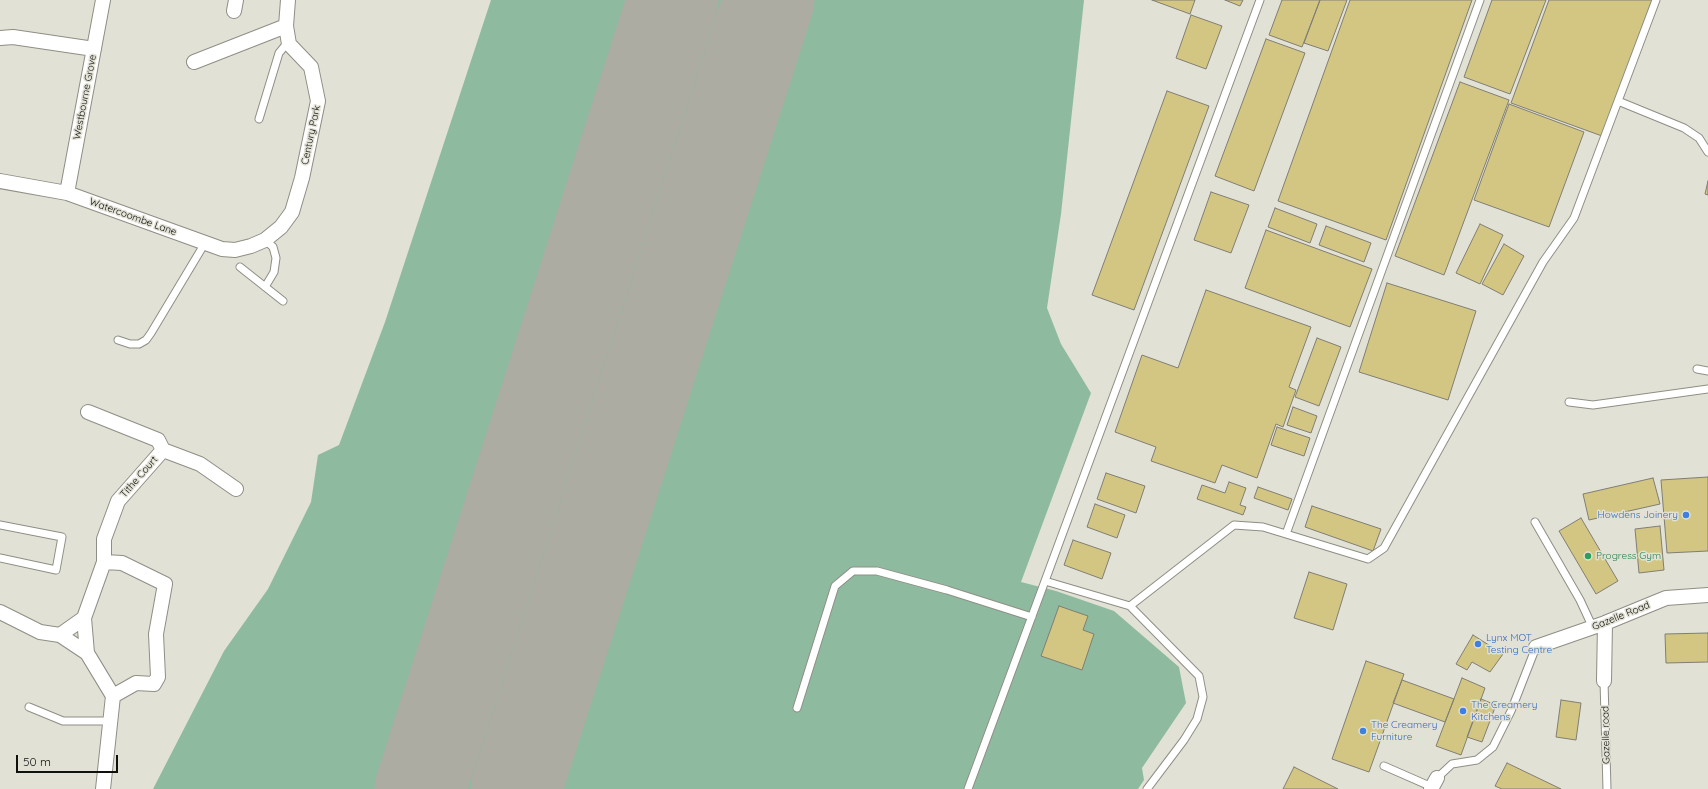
<!DOCTYPE html>
<style>
body{margin:0}
#map{position:relative;width:1708px;height:789px;overflow:hidden;background:#e2e1d6;font-family:Quicksand,sans-serif}
canvas{display:block}
.scale{position:absolute;left:16px;top:755px;width:102px;height:18px;box-sizing:border-box;border:2px solid #10100c;border-top:0;padding-left:5px;font-size:12px;line-height:14px;white-space:nowrap;color:#10100c;-webkit-text-stroke:3px #e2e1d6;paint-order:stroke}
</style>
<div id="map">
<canvas width="1708" height="789"></canvas>
<div class="scale">50 m</div>
</div>
<script>
const context = document.querySelector('canvas').getContext('2d');
context.lineJoin = 'round';
function fillPath(path, color) { context.fillStyle = color; context.fill(path, 'evenodd'); }
const shape = rows => new Path2D(rows.map(r => 'M' + r).join(''));
function stroke(path, color, width, dash) { context.strokeStyle = color; context.lineWidth = width; context.lineCap = dash ? 'butt' : 'round'; context.setLineDash(dash || []); context.stroke(path); }
function drawText(font, color, halo, rows, align = 'center') {
  context.font = font + ' Quicksand,sans-serif'; context.lineWidth = 3; context.setLineDash([]); context.textBaseline = 'middle'; context.strokeStyle = halo; context.fillStyle = color; for (const [text, x, y, turn = 0] of rows) {
    context.save(); context.translate(x, y); context.rotate((+turn || 0) * Math.PI / 180); context.textAlign = isNaN(turn) ? turn : align; if (halo) context.strokeText(text, 0, 0); context.fillText(text, 0, 0); context.restore();
  }
}
fillPath(shape([
 [491,0,1084,0,1061,214,1047,308,1061,344,1091,393,1021,582,1056,591,1114,611,1179,667,1186,703,1142,768,1144,780,1138,789,153,789,224,651,268,589,311,502,318,455,339,445,385,322]
]), '#8ebba0');
stroke(shape([
 [420,789,673,0],
 [516,789,769,0]
]), '#acaca2', 91);
const building = shape([
 [1152,0,1195,0,1190,14,1152,0],
 [1225,0,1243,0,1240,6,1225,0],
 [1282,0,1320,0,1302,47,1269,35,1282,0],
 [1320,0,1347,0,1328,51,1304,43,1320,0],
 [1350,0,1472,0,1386,240,1278,201,1350,0],
 [1492,0,1546,0,1510,94,1464,77,1492,0],
 [1549,0,1652,0,1602,136,1511,103,1549,0],
 [1191,15,1222,26,1206,69,1176,58,1191,15],
 [1266,39,1305,53,1254,191,1215,176,1266,39],
 [1460,82,1509,100,1444,275,1395,256,1460,82],
 [1167,91,1209,106,1134,310,1092,295,1167,91],
 [1509,104,1584,132,1549,227,1474,200,1509,104],
 [1708,181,1708,195,1705,194,1708,181],
 [1211,192,1249,205,1231,253,1194,240,1211,192],
 [1275,208,1317,224,1310,243,1268,227,1275,208],
 [1480,224,1503,235,1480,284,1456,273,1480,224],
 [1326,226,1371,243,1364,262,1319,245,1326,226],
 [1266,230,1372,269,1350,327,1245,288,1266,230],
 [1504,244,1524,256,1503,295,1482,284,1504,244],
 [1387,283,1476,311,1448,400,1359,372,1387,283],
 [1206,290,1311,327,1289,387,1296,390,1283,427,1276,424,1257,478,1222,465,1215,483,1151,461,1156,447,1115,432,1142,355,1178,368,1206,290],
 [1317,338,1341,347,1319,406,1295,397,1317,338],
 [1293,407,1317,416,1311,433,1287,425,1293,407],
 [1277,427,1310,438,1304,456,1271,445,1277,427],
 [1106,473,1145,486,1136,513,1097,499,1106,473],
 [1708,477,1708,551,1667,553,1661,480,1708,477],
 [1653,478,1660,504,1589,520,1583,494,1653,478],
 [1229,482,1246,488,1240,505,1246,507,1243,515,1197,499,1202,485,1225,493,1229,482],
 [1258,487,1292,499,1288,510,1254,498,1258,487],
 [1095,504,1125,515,1117,538,1087,527,1095,504],
 [1312,506,1381,529,1373,551,1305,527,1312,506],
 [1581,518,1618,581,1596,594,1559,531,1581,518],
 [1660,526,1664,570,1639,573,1635,529,1660,526],
 [1073,540,1111,553,1102,579,1064,565,1073,540],
 [1309,572,1347,584,1333,630,1294,618,1309,572],
 [1059,606,1088,616,1083,630,1094,634,1082,670,1041,656,1059,606],
 [1708,633,1708,662,1666,663,1665,634,1708,633],
 [1473,635,1503,654,1490,672,1472,662,1467,670,1456,664,1473,635],
 [1366,661,1404,674,1369,772,1332,759,1366,661],
 [1462,678,1485,688,1461,755,1436,746,1462,678],
 [1402,680,1454,699,1445,722,1393,703,1402,680],
 [1481,699,1496,705,1482,742,1467,737,1481,699],
 [1561,700,1581,703,1576,740,1556,737,1561,700],
 [1507,763,1561,789,1502,789,1495,786,1507,763],
 [1294,767,1338,789,1283,789,1294,767]
]);
fillPath(building, '#d2c682');
stroke(building, '#807e74', 1);
const lane = shape([
 [1618,101,1684,128,1699,138,1708,152],
 [259,119,279,53,289,41],
 [265,240,273,247,276,258,274,272,265,287],
 [240,267,283,301],
 [118,340,130,344,139,344,146,340,151,333,205,243],
 [1697,369,1708,371],
 [1569,402,1593,405,1708,389],
 [1535,522,1580,600,1593,628],
 [0,525,62,537,56,570,0,558],
 [1286,534,1480,0],
 [1045,581,1130,606,1199,676,1203,697,1197,719,1184,740,1147,789],
 [1130,606,1234,525,1263,527,1368,559,1384,548,1543,262,1574,218,1656,0],
 [1604,681,1607,789],
 [29,707,63,721,110,721],
 [797,708,835,586,853,571,877,571,947,590,1032,617],
 [1384,766,1432,787],
 [1437,778,1452,764,1477,760,1493,747,1511,711,1536,647],
 [968,789,1260,0]
]);
const street = shape([
 [234,11,236,0],
 [0,38,13,37,94,49],
 [194,62,286,26],
 [0,181,67,193,222,249,235,250,251,246,265,240,281,227,292,212,302,178,318,101,311,67,289,44,286,26,288,0],
 [67,193,103,0],
 [163,450,200,464,236,489],
 [104,562,122,563,165,584,156,634,158,677,154,684,136,683,113,696],
 [0,612,40,632,60,635,87,653,113,696,103,789],
 [84,618,87,653],
 [60,635,84,618,104,562,104,539,118,501,163,450,158,440,88,412],
 [1536,647,1605,623,1666,598,1708,595],
 [1604,681,1605,623],
 [1431,789,1437,778]
]);
stroke(lane, '#8f8e84', 9);
stroke(street, '#8f8e84', 16);
stroke(lane, '#fff', 7);
stroke(street, '#fff', 14);
for (const [x, y, r, color] of [
 [1686,515,4,"#3f7fe0"],
 [1588,556,4,"#2e9e5b"],
 [1478,644,4,"#3f7fe0"],
 [1463,711,4,"#3f7fe0"],
 [1363,731,4,"#3f7fe0"]
]) { const dot = new Path2D(); dot.arc(x, y, r, 0, 2 * Math.PI); context.fillStyle = color; context.fill(dot); stroke(dot, '#e2e1d6', 1.5); }
drawText('10px', '#10100c', '#e2e1d6', [
 ["Westbourne Grove",85,97,-79],
 ["Century Park",311,135,-78],
 ["Watercoombe Lane",133,217,20],
 ["Tithe Court",139,477,-49],
 ["Gazelle Road",1621,616,-22],
 ["Gazelle road",1606,735,-91]
]);
drawText('10px', '#366cbe', '#e2e1d6', [
 ["Howdens Joinery",1678,515,"right"],
 ["Lynx MOT",1486,638],
 ["Testing Centre",1486,650],
 ["The Creamery",1471,705],
 ["Kitchens",1471,717],
 ["The Creamery",1371,725],
 ["Furniture",1371,737]
], 'left');
drawText('10px', '#27864d', '#e2e1d6', [
 ["Progress Gym",1596,556]
], 'left');
</script>
